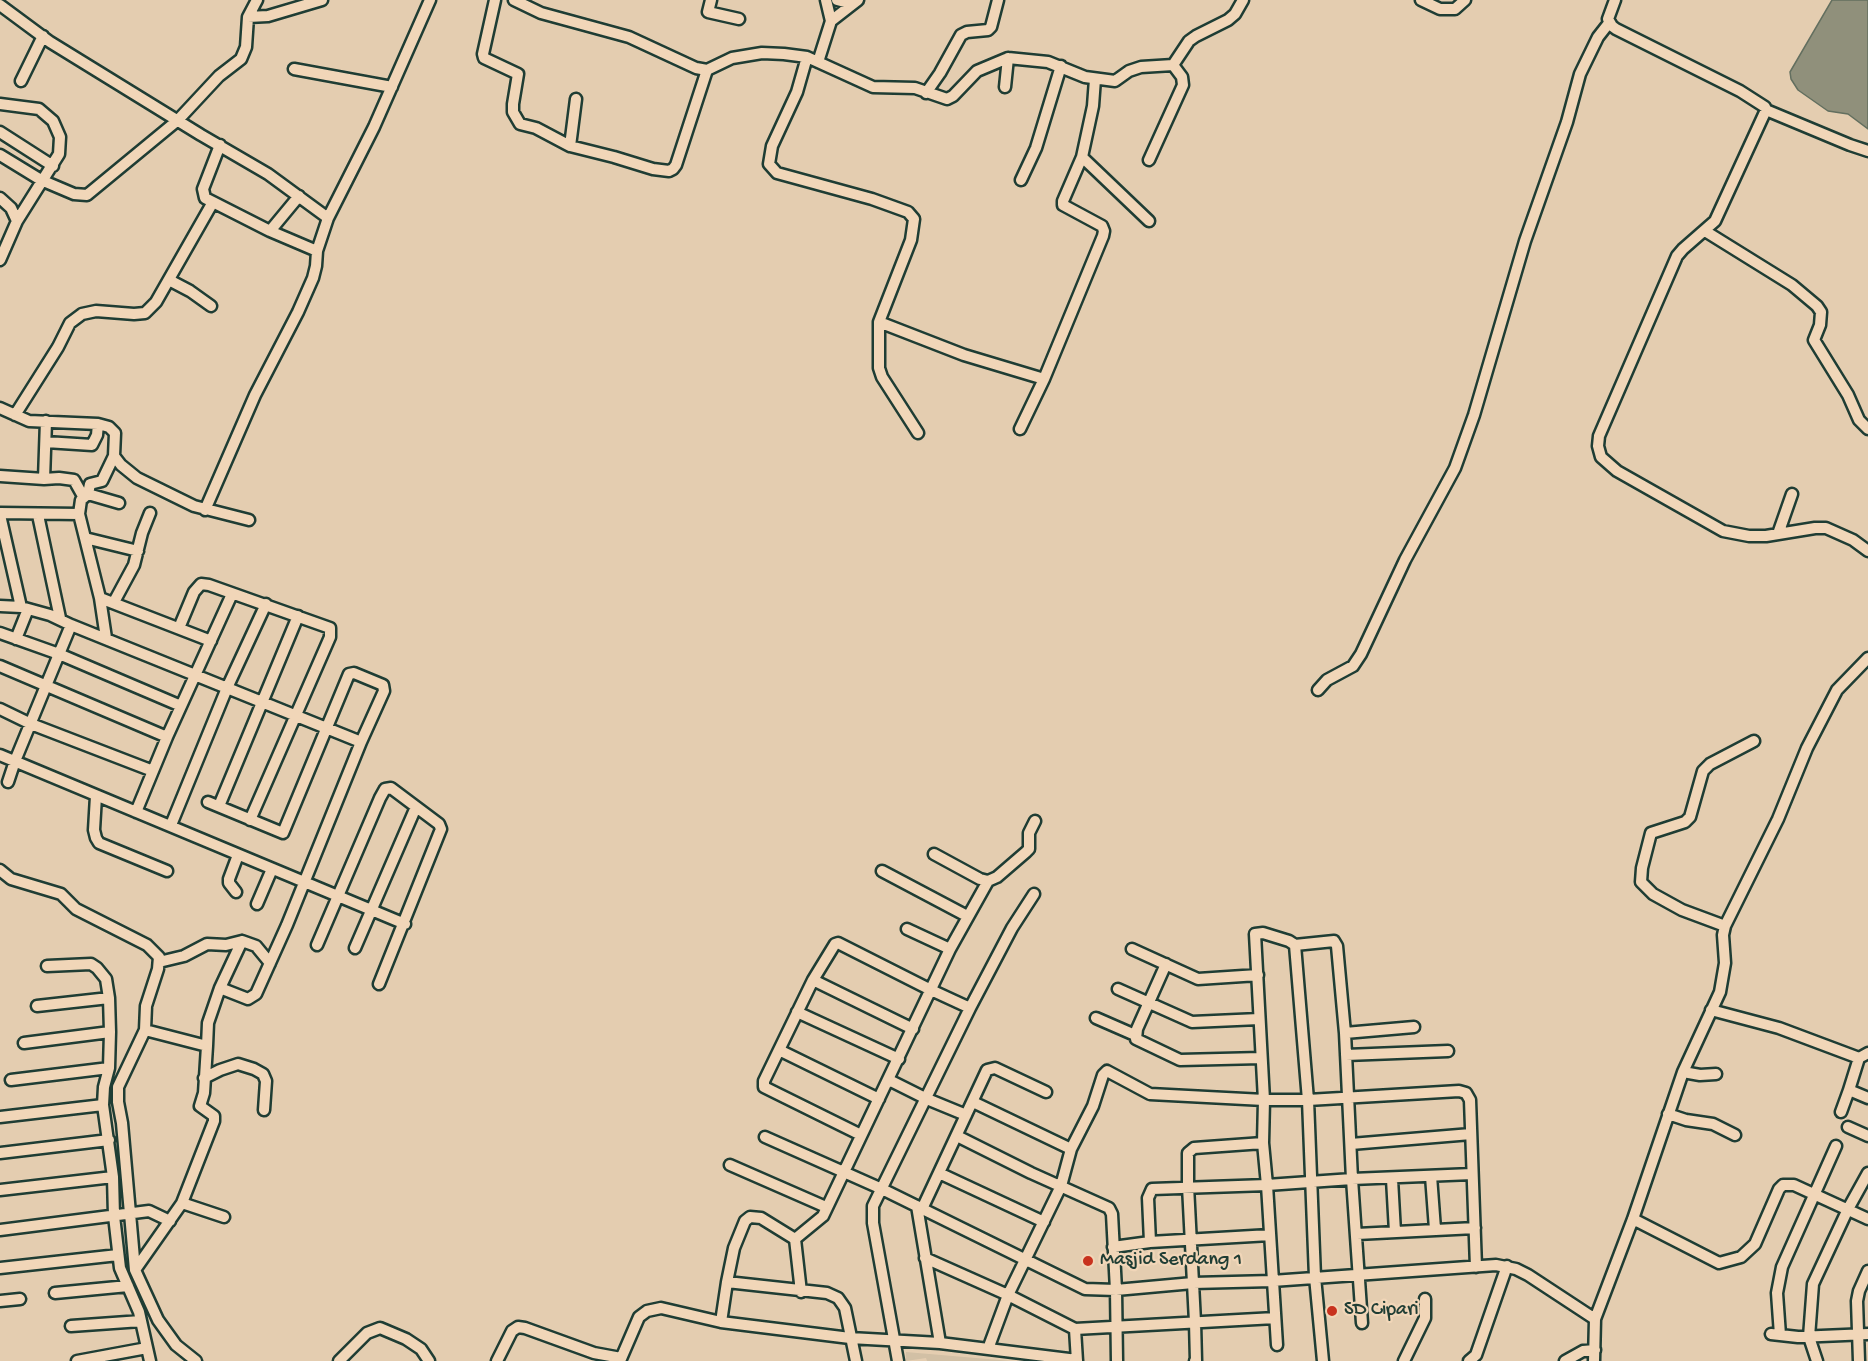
<!DOCTYPE html>
<style>
body{margin:0}
canvas{display:block;background:#e4cdb0}
</style>
<canvas width="1868" height="1361"></canvas>
<script>
const context = document.querySelector('canvas').getContext('2d');
context.lineJoin = 'round';
function fillPath(path, color) { context.fillStyle = color; context.fill(path, 'evenodd'); }
const shape = rows => new Path2D(rows.map(r => 'M' + r).join(''));
function stroke(path, color, width, dash) { context.strokeStyle = color; context.lineWidth = width; context.lineCap = dash ? 'butt' : 'round'; context.setLineDash(dash || []); context.stroke(path); }
function drawText(font, color, halo, rows, align = 'center') {
  context.font = font + ' "Gochi Hand",sans-serif'; context.lineWidth = 4.5; context.setLineDash([]); context.textBaseline = 'middle'; context.strokeStyle = halo; context.fillStyle = color; for (const [text, x, y, turn = 0] of rows) {
    context.save(); context.translate(x, y); context.rotate((+turn || 0) * Math.PI / 180); context.textAlign = isNaN(turn) ? turn : align; if (halo) context.strokeText(text, 0, 0); context.fillText(text, 0, 0); context.restore();
  }
}
fillPath(shape([
 [906,1352,1011,1361,927,1361,926,1358,906,1361]
]), '#d2c0a5');
const water = shape([
 [1832,0,1868,0,1868,129,1848,114,1828,111,1798,90,1791,79,1790,72,1832,0]
]);
fillPath(water, '#90907b');
stroke(water, '#636f5f', 1.5);
const minor = shape([
 [495,0,483,54,484,58,518,74,513,104,513,112,520,124,536,128,570,146],
 [514,0,541,13,629,37,696,68,707,70,732,58,762,53,784,54,807,57,873,87,915,88,947,99,953,96,977,71,1008,58,1048,62,1085,77,1115,81,1129,71,1141,67,1173,65,1189,41,1196,36,1228,20,1235,14,1243,0],
 [711,0,708,12,739,19],
 [837,0,852,4],
 [1421,0,1440,9,1455,9,1465,0],
 [1615,0,1608,19,1612,26,1616,29,1740,91,1765,107,1766,110,1850,145,1868,151],
 [0,5,50,42,201,135,268,174,328,218],
 [248,17,268,16,322,0],
 [831,21,858,0],
 [807,57,797,92,772,146,769,164,777,173,872,199,908,212,914,219,911,240,879,322,879,368,882,377,918,433],
 [818,62,831,21,826,0],
 [294,69,392,87],
 [1095,79,1093,106,1082,157,1149,221],
 [21,81,43,36],
 [1005,87,1008,58],
 [926,93,940,73,961,35,967,32,988,30,991,27,998,0],
 [576,99,570,146,614,157,653,169,669,171,673,169,676,165,707,70],
 [0,104,39,109,53,121,60,137,59,154,17,221],
 [1766,110,1715,221,1683,249,1677,256,1599,436,1598,446,1601,457,1617,471,1723,531,1749,536,1766,536,1815,528,1826,528,1853,540,1868,551],
 [0,132,53,166],
 [220,145,203,189,205,198,270,231,317,251],
 [0,155,41,180,74,194,87,195,178,120,219,76,241,59,246,47,248,17,257,0],
 [1149,160,1183,85,1182,77,1173,65],
 [1021,180,1036,148,1061,66],
 [0,198,11,208,17,221,0,260],
 [270,231,299,196],
 [1705,231,1792,285,1817,306,1821,312,1820,325,1814,340,1848,395,1859,420,1868,429],
 [169,280,190,291,211,306],
 [879,322,964,355,1044,379],
 [0,408,29,421,98,424,109,427,115,433,114,456,121,465,137,478,194,506,249,520],
 [15,415,58,347,70,323,82,314,96,311,134,314,145,313,156,302,213,202],
 [1020,429,1044,379,1103,236,1104,231,1102,226,1063,205,1063,201,1082,157],
 [46,442,92,445,97,435,98,424],
 [0,476,44,479,46,421],
 [44,479,59,478,74,480,83,496],
 [88,494,90,484,102,481,114,456],
 [205,510,255,395,298,312,313,278,316,266,317,251,328,218,374,127,430,0],
 [0,513,79,514],
 [0,515,21,607],
 [38,515,60,618],
 [1778,534,1792,494],
 [85,538,138,551],
 [100,598,211,641],
 [114,602,134,565,142,533,150,513],
 [0,606,21,607,50,615,71,625,361,742],
 [179,628,194,592,201,584,209,585,330,628,330,637,250,820],
 [0,633,59,654,181,706],
 [106,638,100,598,79,514,81,500,88,494,119,503],
 [16,639,28,609],
 [0,666,167,737],
 [1318,690,1327,680,1353,666,1361,654,1405,560,1455,468,1474,415,1525,241,1567,122,1580,74,1598,37,1609,23],
 [0,709,31,724,153,771],
 [0,755,405,924],
 [8,782,15,761,71,625],
 [96,796,94,830,96,838,99,843,167,871],
 [208,802,283,833,349,674,354,673,383,685,384,691,361,742,287,925,256,994,248,999,220,988],
 [219,806,298,616],
 [136,812,167,737,232,594],
 [171,825,227,688,266,604],
 [0,870,11,879,61,894,76,909,147,945,159,957,158,969,146,1006,145,1030,118,1087,118,1102,122,1123,135,1270,158,1320,176,1345,196,1361],
 [882,871,967,916],
 [988,881,997,877,1026,852,1029,849,1029,833,1035,821],
 [236,892,229,883,229,879,238,855],
 [257,904,272,869],
 [1725,926,1682,910,1653,894,1641,882,1642,868,1651,833,1685,822,1690,817,1703,771,1710,764,1754,741],
 [907,929,950,949],
 [317,945,380,798,385,789,391,788,439,824,441,829,379,984],
 [1295,945,1308,1100,1315,1277,1323,1361],
 [355,948,416,807],
 [1132,949,1198,979,1258,975],
 [159,962,184,956,207,944,226,945,242,941,256,946,270,963],
 [1166,964,1137,1029,1136,1039,1180,1060,1261,1058],
 [47,966,91,964,97,968,106,979,109,998,110,1032,109,1068,104,1087,103,1105,113,1177,114,1216,120,1268,139,1312,150,1361],
 [813,980,913,1029],
 [1118,989,1192,1022,1259,1019],
 [37,1006,109,998],
 [970,1008,1012,928,1034,894],
 [1711,1010,1779,1028,1859,1058],
 [797,1012,899,1059],
 [1096,1018,1135,1035],
 [145,1030,207,1046,208,1023,220,988,242,941],
 [1345,1033,1414,1027],
 [24,1043,110,1032],
 [779,1050,764,1081,764,1087,861,1135],
 [1868,1053,1859,1058,1849,1090,1868,1098],
 [1346,1055,1448,1051],
 [1683,1072,1700,1075,1716,1074],
 [204,1078,220,1070,238,1064,254,1069,263,1074,266,1081,264,1110],
 [11,1080,109,1068],
 [889,1080,927,1099,966,1115],
 [879,1099,779,1050,813,980,835,944,838,943,931,990,970,1008,873,1206,873,1223,898,1361],
 [973,1102,1071,1149],
 [1841,1112,1849,1090],
 [1668,1114,1686,1120,1713,1124,1735,1135],
 [0,1117,103,1105],
 [1848,1127,1868,1136],
 [957,1136,1031,1173,1109,1208,1112,1214,1116,1290,1117,1361],
 [765,1137,882,1189,1085,1289,1116,1290,1193,1283,1272,1281,1496,1265,1516,1269,1528,1275,1595,1319],
 [1351,1144,1471,1134],
 [0,1153,109,1140],
 [730,1165,826,1207],
 [939,1173,1044,1222],
 [1431,1176,1435,1229],
 [1392,1179,1395,1232],
 [0,1190,113,1177],
 [182,1203,224,1217],
 [917,1206,940,1343],
 [922,1209,987,1070,995,1068,1046,1092],
 [1633,1219,1719,1263,1741,1257,1755,1244,1779,1189,1783,1185,1794,1185,1868,1219],
 [0,1230,149,1211,170,1221],
 [1357,1234,1475,1228],
 [795,1239,823,1216,950,949,988,881,980,879,934,854],
 [1150,1242,1148,1198,1152,1189,1267,1185,1263,1143,1264,1100,1255,934,1263,933,1289,941,1295,945,1334,941,1337,946,1345,1033,1352,1179,1362,1323],
 [1113,1247,1150,1242,1270,1235],
 [925,1258,1008,1295,1075,1329,1275,1318],
 [0,1268,118,1255],
 [135,1270,182,1203,214,1121,214,1116,200,1106,204,1093,207,1046],
 [727,1282,734,1248,745,1221,750,1217,761,1218,795,1239,801,1292],
 [55,1293,128,1286],
 [0,1301,20,1299],
 [721,1322,727,1282,827,1293,838,1298,845,1308,856,1361],
 [71,1326,141,1321],
 [1075,1329,1077,1361],
 [1771,1334,1798,1337,1868,1334],
 [1780,1335,1777,1293,1782,1267,1836,1146],
 [1277,1345,1267,1185,1352,1179,1472,1174],
 [988,1349,1008,1295,1061,1186,1071,1149,1093,1106,1103,1075,1107,1071,1150,1094,1264,1100,1308,1100,1459,1091,1466,1093,1470,1100,1476,1267],
 [77,1361,147,1348],
 [339,1361,367,1333,380,1328,406,1339,421,1349,429,1361],
 [497,1361,512,1331,518,1327,525,1328,594,1353,621,1358],
 [620,1361,639,1317,647,1311,661,1308,721,1322,850,1338,940,1343,1077,1360],
 [1195,1361,1196,1361,1195,1322,1188,1186,1188,1153,1194,1148,1263,1143],
 [1404,1361,1425,1318,1425,1299],
 [1469,1361,1476,1355,1507,1266],
 [1565,1361,1583,1351,1595,1350],
 [1594,1361,1595,1319,1633,1219,1683,1072,1720,992,1725,963,1723,935,1725,926,1778,819,1807,748,1837,690,1868,658],
 [1817,1361,1809,1337,1813,1284,1848,1209,1868,1173],
 [1859,1361,1857,1301,1859,1291,1868,1271]
]);
stroke(minor, '#1f3d34', 15);
stroke(minor, '#f1d6b8', 10);
for (const [x, y, r, color] of [
 [1088,1261,6,"#c8321e"],
 [1332,1311,6,"#c8321e"]
]) { const dot = new Path2D(); dot.arc(x, y, r, 0, 2 * Math.PI); context.fillStyle = color; context.fill(dot); stroke(dot, '#f1d6b8', 2); }
drawText('20px', '#1f3d34', '#f1d6b8', [
 ["Masjid Serdang 1",1100,1261],
 ["SD Cipari",1344,1311]
], 'left');
</script>
